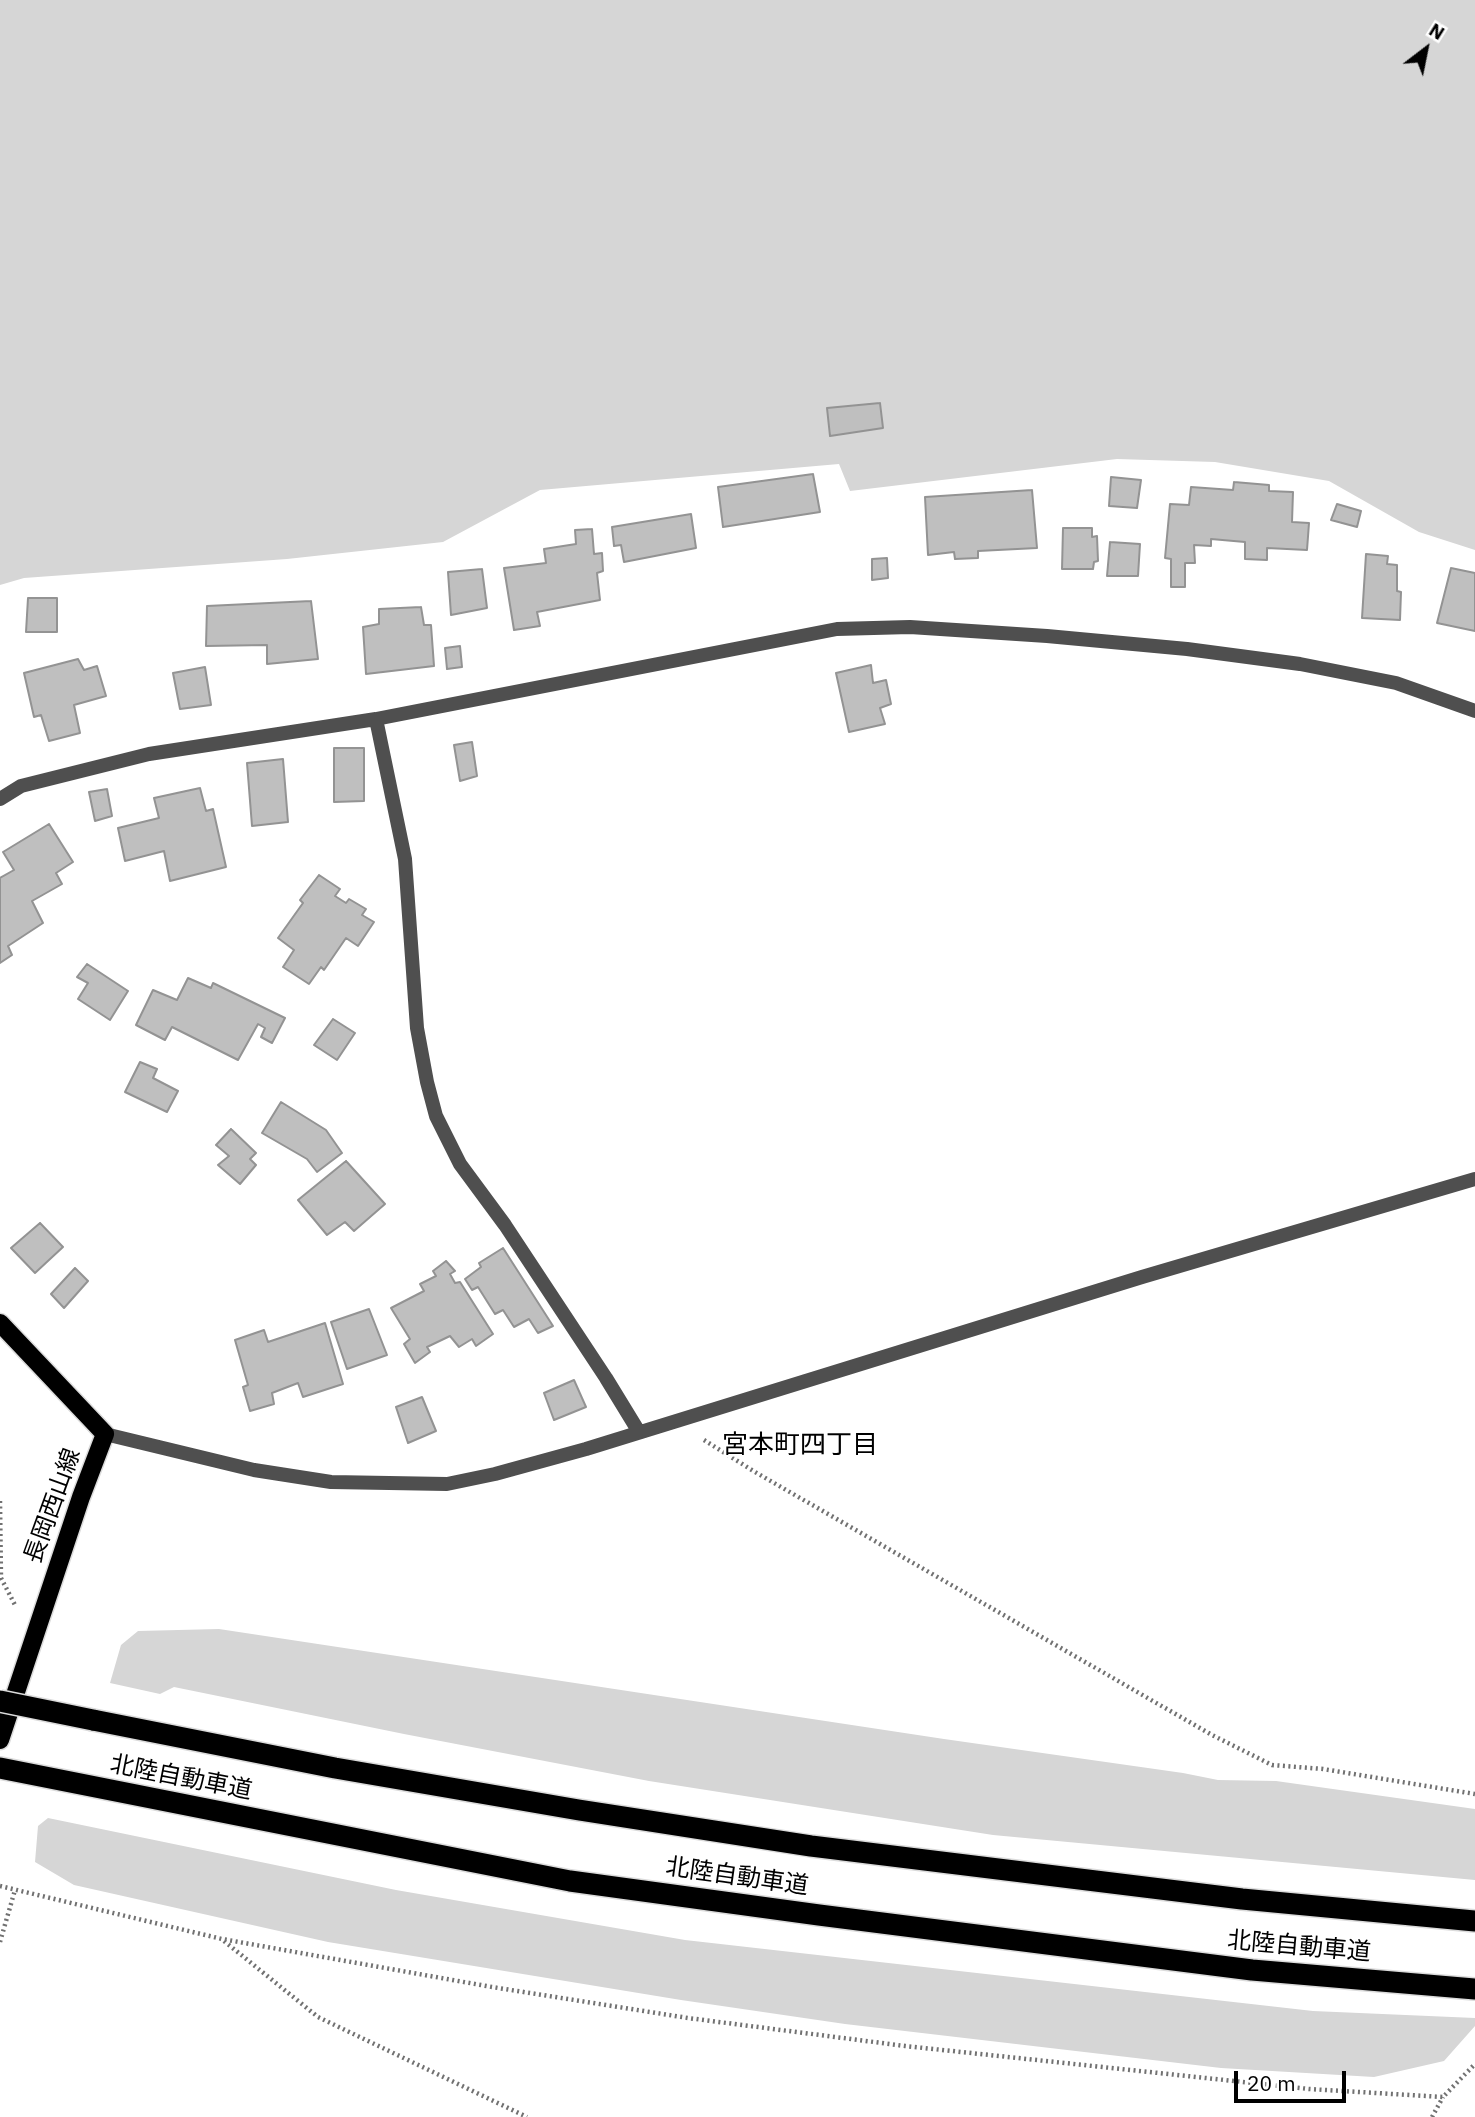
<!DOCTYPE html>
<meta charset="utf-8">
<style>
body{margin:0}
#map{position:relative;width:1475px;height:2117px;overflow:hidden;background:#fff;font-family:"IBM Plex Sans",sans-serif}
canvas{display:block}
.north{position:absolute;left:1391px;top:14px;width:70px;height:70px;-webkit-text-stroke:5px #fff;paint-order:stroke;rotate:32deg;font-size:19px;font-weight:700;line-height:28px;text-align:center;color:#000}
.north::after{content:'';display:block;margin:auto;width:24px;height:32px;background:#000;clip-path:polygon(50% 0,100% 100%,50% 72%,0 100%)}
.scale{position:absolute;left:1234px;top:2071px;width:112px;height:32px;box-sizing:border-box;border:4px solid #000;border-top:0;padding-left:9px;font-size:21px;line-height:24px;white-space:nowrap;color:#000;-webkit-text-stroke:5px #fff;paint-order:stroke}
</style>
<div id="map">
<canvas width="1475" height="2117"></canvas>
<div class="north">N</div>
<div class="scale">20 m</div>
</div>
<script>
const context = document.querySelector('canvas').getContext('2d');
context.lineJoin = 'round';
function fillPath(path, color) { context.fillStyle = color; context.fill(path, 'evenodd'); }
const shape = rows => new Path2D(rows.map(r => 'M' + r).join(''));
function stroke(path, color, width, dash) { context.strokeStyle = color; context.lineWidth = width; context.lineCap = dash ? 'butt' : 'round'; context.setLineDash(dash || []); context.stroke(path); }
function drawText(font, color, halo, rows, align = 'center') {
  context.font = font + ' "IBM Plex Sans","Noto Sans JP",sans-serif'; context.lineWidth = 5; context.setLineDash([]); context.textBaseline = 'middle'; context.strokeStyle = halo; context.fillStyle = color; for (const [text, x, y, turn = 0] of rows) {
    context.save(); context.translate(x, y); context.rotate((+turn || 0) * Math.PI / 180); context.textAlign = isNaN(turn) ? turn : align; if (halo) context.strokeText(text, 0, 0); context.fillText(text, 0, 0); context.restore();
  }
}
fillPath(shape([
 [0,0,1475,0,1475,550,1419,532,1329,481,1215,462,1117,459,850,491,839,464,540,490,443,542,287,559,24,578,0,585],
 [219,1629,944,1739,1183,1773,1218,1780,1276,1781,1475,1809,1475,1880,993,1835,649,1781,404,1734,174,1687,160,1694,110,1683,121,1645,138,1631],
 [48,1818,396,1890,685,1940,1313,2011,1475,2018,1475,2026,1444,2061,1374,2077,1221,2068,845,2024,681,2000,328,1942,74,1885,35,1862,38,1826]
]), '#d6d6d6');
const building = shape([
 [880,403,883,428,830,436,827,408,880,403],
 [813,474,820,512,723,527,718,487,813,474],
 [1111,477,1141,480,1137,508,1109,506,1111,477],
 [1234,482,1269,485,1269,491,1293,492,1292,522,1309,523,1307,550,1267,548,1267,560,1245,559,1245,542,1211,539,1211,546,1194,545,1195,563,1185,563,1185,587,1171,587,1171,559,1165,558,1170,504,1189,505,1191,487,1233,490,1234,482],
 [1032,490,1037,548,978,551,978,558,955,559,954,552,928,555,925,497,1032,490],
 [1337,504,1361,511,1357,527,1331,520,1337,504],
 [691,514,696,548,624,562,621,545,614,546,612,527,691,514],
 [1063,528,1092,528,1092,537,1097,536,1098,561,1094,562,1093,569,1062,569,1063,528],
 [592,529,594,554,602,553,603,571,597,573,600,600,537,612,540,626,514,630,504,568,546,563,544,549,576,544,575,530,592,529],
 [1110,542,1140,544,1138,576,1107,576,1110,542],
 [1366,554,1388,556,1387,564,1397,565,1397,591,1401,592,1400,620,1362,618,1366,554],
 [887,558,888,578,872,580,872,559,887,558],
 [1451,568,1475,573,1475,631,1437,623,1451,568],
 [482,569,487,608,451,615,448,572,482,569],
 [28,598,57,598,57,632,26,632,28,598],
 [311,601,318,659,267,664,267,645,206,646,207,606,311,601],
 [421,607,424,625,431,625,434,666,366,674,363,627,379,624,379,609,421,607],
 [460,646,462,667,447,669,445,648,460,646],
 [78,659,84,670,97,666,106,696,74,705,80,733,49,741,41,715,34,717,24,673,78,659],
 [871,665,873,683,886,680,891,704,880,708,885,724,849,732,836,673,871,665],
 [205,667,211,705,180,709,173,673,205,667],
 [472,742,477,776,460,781,454,745,472,742],
 [334,748,364,748,364,801,334,802,334,748],
 [283,759,288,822,252,826,247,763,283,759],
 [200,788,206,811,213,809,226,867,170,881,164,851,125,861,118,828,159,818,154,798,200,788],
 [107,789,112,816,95,821,89,792,107,789],
 [49,824,73,862,56,873,62,884,32,901,43,923,8,946,12,955,0,963,0,878,14,870,3,852,49,824],
 [319,875,340,889,335,896,346,903,349,899,366,909,362,915,374,922,358,946,346,938,324,970,321,967,309,984,283,967,294,950,278,938,303,903,300,900,319,875],
 [87,964,128,991,110,1020,78,999,88,983,77,977,87,964],
 [188,978,211,988,213,983,285,1018,272,1043,261,1037,265,1028,258,1024,238,1060,172,1027,165,1040,136,1025,153,990,177,1000,188,978],
 [333,1019,355,1033,337,1060,314,1045,333,1019],
 [140,1062,157,1069,153,1078,178,1091,167,1112,125,1092,140,1062],
 [281,1102,326,1130,342,1153,317,1172,307,1159,262,1133,281,1102],
 [231,1129,256,1153,250,1159,256,1165,240,1184,218,1165,229,1156,216,1145,231,1129],
 [346,1161,385,1204,354,1231,345,1222,327,1235,298,1200,346,1161],
 [40,1223,63,1247,35,1273,11,1248,40,1223],
 [503,1248,553,1326,538,1333,529,1319,514,1327,503,1310,495,1314,478,1287,472,1290,465,1279,481,1267,479,1263,503,1248],
 [446,1261,455,1271,450,1274,455,1283,460,1282,493,1334,476,1346,472,1339,459,1347,450,1336,427,1347,430,1352,415,1363,404,1344,410,1339,391,1308,424,1291,420,1284,436,1276,433,1271,446,1261],
 [75,1268,88,1281,64,1308,51,1294,75,1268],
 [369,1309,387,1355,347,1369,331,1322,369,1309],
 [325,1323,343,1384,303,1397,298,1383,272,1393,274,1404,250,1411,243,1387,248,1385,235,1340,264,1330,268,1342,325,1323],
 [574,1380,586,1407,554,1420,544,1393,574,1380],
 [422,1397,436,1431,408,1443,396,1407,422,1397]
]);
fillPath(building, '#bfbfbf');
stroke(building, '#939393', 2);
const primary = shape([
 [0,1323,105,1434,81,1497,0,1740]
]);
const motorway = shape([
 [93,1720,335,1768,579,1810,811,1846,1242,1899,1475,1921],
 [0,1768,570,1881,819,1915,1252,1970,1475,1989]
]);
stroke(primary, '#dbdbdb', 21);
stroke(motorway, '#dbdbdb', 24);
stroke(shape([
 [704,1440,755,1472,1212,1735,1272,1765,1323,1769,1475,1794],
 [0,1501,1,1578,15,1605],
 [0,1886,222,1939,492,1987,688,2018,905,2046,1309,2089,1443,2097,1475,2064],
 [224,1941,318,2017,527,2117],
 [0,1942,15,1890],
 [1432,2117,1443,2097]
]), '#717171', 4.5, [2, 3.5]);
stroke(shape([
 [376,719,405,859,417,1028,427,1082,436,1116,460,1164,505,1225,606,1378,639,1432],
 [0,799,21,786,149,754,376,719,837,629,910,627,1047,636,1187,649,1300,664,1396,683,1475,711],
 [105,1434,254,1470,331,1482,447,1484,495,1474,586,1449,1142,1277,1475,1179]
]), '#4f4f4f', 14);
stroke(primary, '#000', 18);
stroke(motorway, '#000', 21);
const motorwayBridge = shape([
 [0,1701,93,1720]
]);
stroke(motorwayBridge, '#dbdbdb', 24, []);
stroke(motorwayBridge, '#000', 21);
drawText('24px', '#000', '#fff', [
 ["長岡西山線",53,1506,-70],
 ["北陸自動車道",181,1778,11],
 ["北陸自動車道",737,1877,8],
 ["北陸自動車道",1299,1947,5]
]);
drawText('26px', '#000', '#fff', [
 ["宮本町四丁目",800,1445]
]);
</script>
